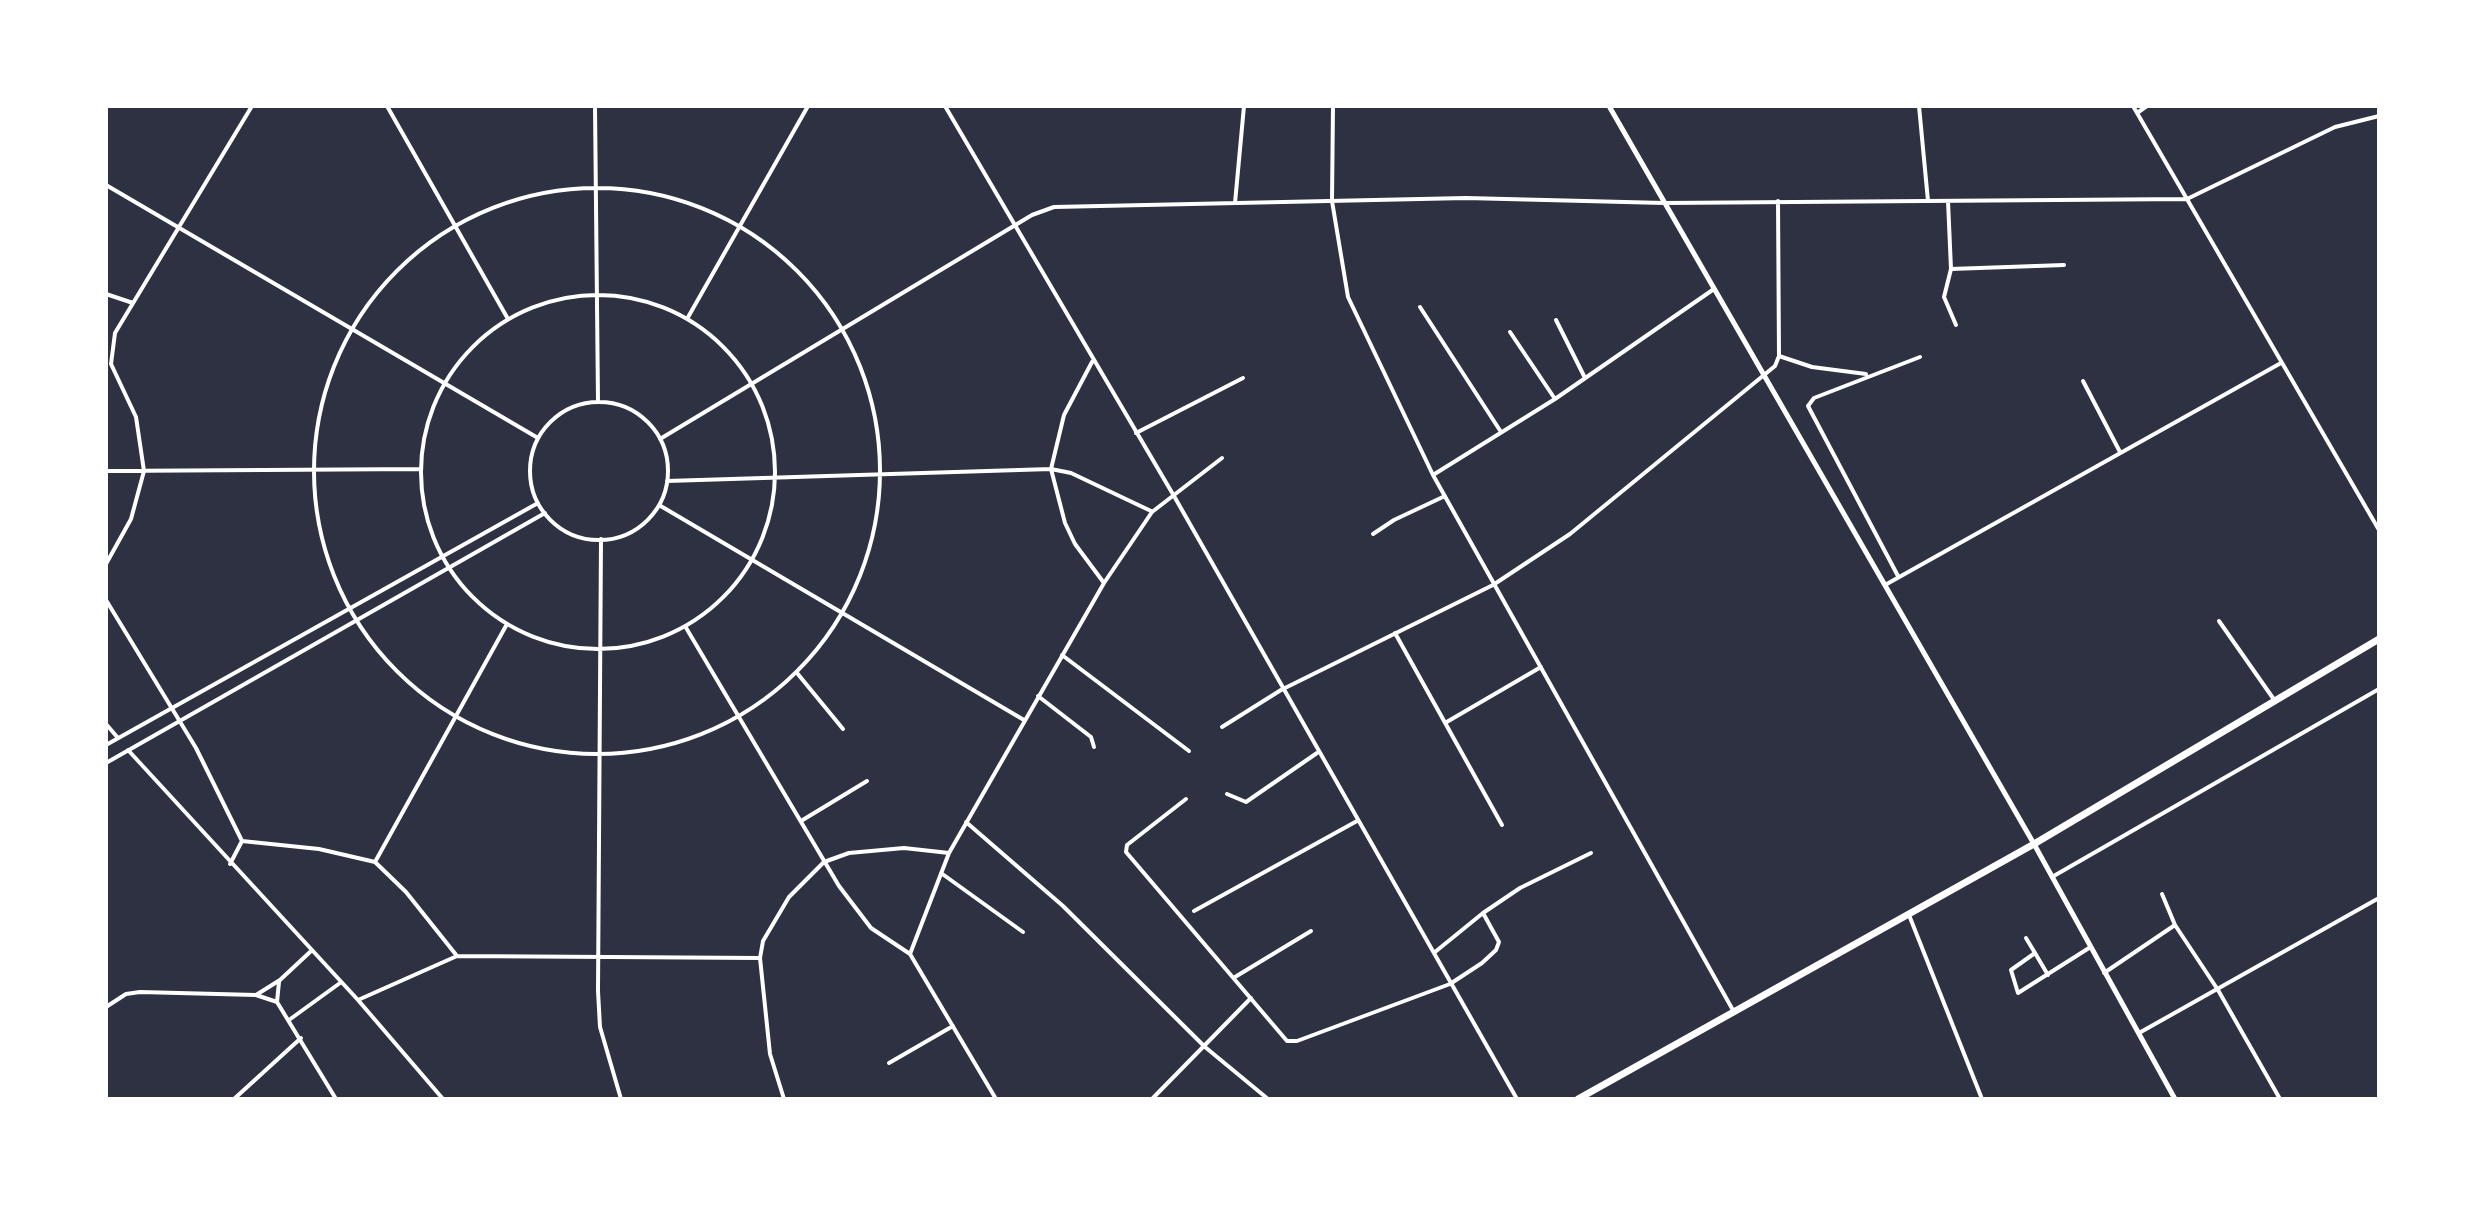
<!DOCTYPE html>
<style>
body{margin:0}
#map{position:relative;width:2485px;height:1205px;overflow:hidden;background:#2d3142;font-family:"Space Grotesk",sans-serif}
canvas{display:block}
.frame{position:absolute;inset:0;border:108px solid #fff;pointer-events:none}
</style>
<div id="map">
<canvas width="2485" height="1205"></canvas>
<div class="frame"></div>
</div>
<script>
const context = document.querySelector('canvas').getContext('2d');
context.lineJoin = 'round';
const shape = rows => new Path2D(rows.map(r => 'M' + r).join(''));
function stroke(path, color, width, dash) { context.strokeStyle = color; context.lineWidth = width; context.lineCap = dash ? 'butt' : 'round'; context.setLineDash(dash || []); context.stroke(path); }
stroke(shape([
 [387,106,508,319],
 [595,106,598,402],
 [945,106,1174,496,1517,1099],
 [1333,106,1332,201,1348,297,1433,475,1734,1012],
 [1919,106,1928,201],
 [2133,106,2379,530],
 [2137,113,2147,106],
 [106,185,538,438],
 '314 471a283 283 0 1 1 566 0a283 283 0 1 1-566 0Z',
 [1948,201,1951,269,1944,297,1956,325],
 [1235,203,1244,106],
 [1951,269,2064,265],
 [106,294,133,303],
 '421 472a177 177 0 1 1 354 0a177 177 0 1 1-354 0Z',
 [1420,307,1501,432],
 [687,319,808,106],
 [1556,320,1585,378],
 [1510,332,1555,399],
 [1779,356,1812,367,1866,374],
 [1092,362,1064,415,1051,469,1065,523,1075,544,1104,583],
 [2083,381,2120,452],
 '530 471a69 69 0 1 1 138 0a69 69 0 1 1-138 0Z',
 [1136,433,1243,378],
 [660,439,1032,215,1054,207,1466,198,1664,203,2187,199,2335,127,2379,116],
 [106,471,420,469],
 [1433,475,1555,399,1714,289],
 [667,481,1051,469,1071,473,1151,511],
 [659,505,1024,720],
 [1373,534,1394,520,1445,496],
 [601,539,598,991,600,1027,621,1099],
 [106,564,131,519,144,471,136,417,111,364,115,333,252,106],
 [1898,576,1808,406,1814,398,1920,357],
 [1885,585,2281,363],
 [106,600,196,748,242,841,319,849,375,862,406,892,457,956],
 [2219,621,2275,701],
 [685,626,839,886,871,928,910,954,996,1099],
 [1395,633,1502,825],
 [1062,655,1189,751],
 [797,673,843,729],
 [1038,696,1091,737,1094,747],
 [1445,723,1541,667],
 [106,724,118,738],
 [1222,727,1281,690,1493,585,1570,534,1775,366,1779,356,1778,201],
 [106,745,538,503],
 [128,750,358,1000,443,1099],
 [106,763,545,513],
 [1227,794,1246,802,1317,753],
 [1186,799,1127,845,1126,852,1287,1041,1297,1041,1450,984,1482,963,1496,950,1499,942,1483,913,1435,952],
 [801,821,867,781],
 [966,822,1063,906,1205,1047,1268,1099],
 [375,862,507,624],
 [230,864,242,841],
 [941,873,1023,932],
 [2052,877,2379,689],
 [2162,894,2175,925],
 [1194,911,1357,821],
 [1483,913,1520,888,1591,853],
 [1909,915,1982,1099],
 [2026,938,2035,953,2011,970,2018,993,2089,948],
 [2035,953,2048,975],
 [910,954,949,853,1104,583,1152,512,1222,458],
 [2104,973,2175,925,2218,990,2280,1099],
 [1235,977,1311,931],
 [256,995,277,1002,279,982],
 [358,1000,457,956,760,958],
 [277,1002,336,1099],
 [106,1007,126,994,140,992,256,995,280,980,310,952],
 [289,1020,340,983],
 [2139,1033,2379,898],
 [889,1063,953,1026],
 [234,1099,301,1038],
 [784,1099,770,1054,760,958,763,941,789,897,824,862,849,853,904,848,949,853],
 [1152,1099,1251,998]
]), '#fff', 4);
stroke(shape([
 [1609,106,2034,844,2175,1099]
]), '#fff', 5);
stroke(shape([
 [1578,1099,2034,844,2379,639]
]), '#fff', 7);
</script>
